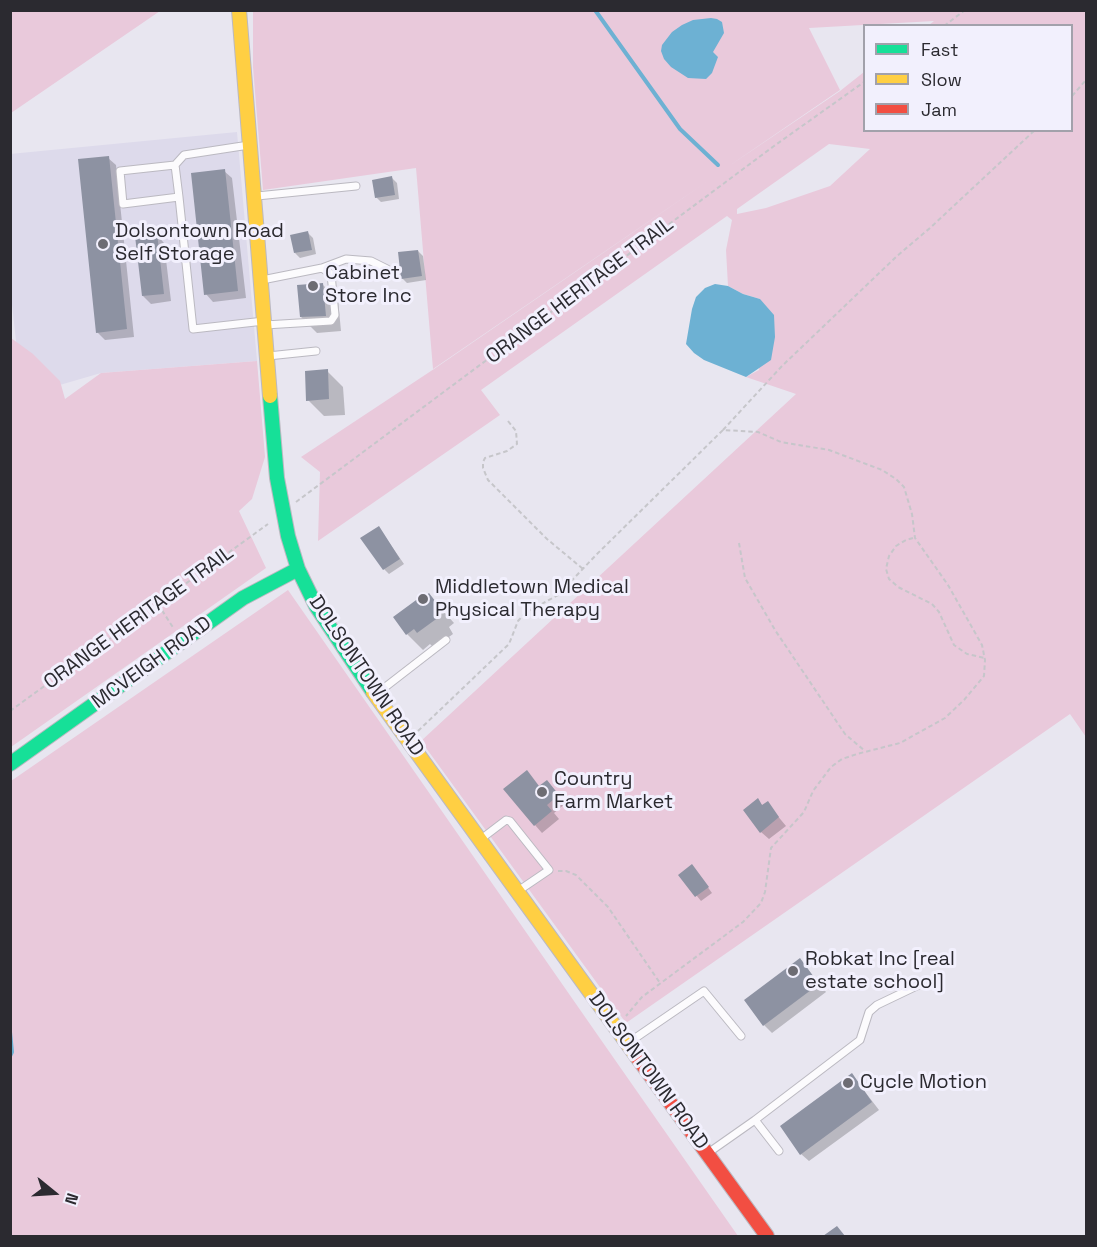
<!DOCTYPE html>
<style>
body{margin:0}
#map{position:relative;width:1097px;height:1247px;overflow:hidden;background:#e8e6f0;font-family:"Space Grotesk",sans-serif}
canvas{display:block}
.frame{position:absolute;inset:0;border:12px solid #2b2a30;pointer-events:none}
.legend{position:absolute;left:863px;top:24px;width:210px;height:108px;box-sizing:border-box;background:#f2f0fd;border:2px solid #a2a1ab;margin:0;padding:8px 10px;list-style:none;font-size:18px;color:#2b2a30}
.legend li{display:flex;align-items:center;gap:12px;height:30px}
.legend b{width:30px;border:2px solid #a2a1ab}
.north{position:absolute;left:24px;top:1163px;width:60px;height:60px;-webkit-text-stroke:4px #f2f0fd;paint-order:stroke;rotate:108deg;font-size:16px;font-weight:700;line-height:24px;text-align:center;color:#2b2a30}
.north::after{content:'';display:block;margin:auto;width:21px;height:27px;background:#2b2a30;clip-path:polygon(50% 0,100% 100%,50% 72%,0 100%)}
</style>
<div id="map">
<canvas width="1097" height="1247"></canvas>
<div class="frame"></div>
<ul class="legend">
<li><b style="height:8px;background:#16e098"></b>Fast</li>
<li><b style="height:8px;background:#ffcf43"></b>Slow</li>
<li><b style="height:8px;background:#f24e42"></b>Jam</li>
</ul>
<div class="north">N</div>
</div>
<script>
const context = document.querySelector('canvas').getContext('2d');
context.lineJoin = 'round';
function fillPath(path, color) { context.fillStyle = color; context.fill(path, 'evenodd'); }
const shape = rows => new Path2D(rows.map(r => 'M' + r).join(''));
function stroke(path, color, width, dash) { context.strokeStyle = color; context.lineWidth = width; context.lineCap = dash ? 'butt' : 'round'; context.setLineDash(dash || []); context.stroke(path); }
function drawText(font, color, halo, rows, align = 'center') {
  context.font = font + ' "Space Grotesk",sans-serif'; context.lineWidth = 6; context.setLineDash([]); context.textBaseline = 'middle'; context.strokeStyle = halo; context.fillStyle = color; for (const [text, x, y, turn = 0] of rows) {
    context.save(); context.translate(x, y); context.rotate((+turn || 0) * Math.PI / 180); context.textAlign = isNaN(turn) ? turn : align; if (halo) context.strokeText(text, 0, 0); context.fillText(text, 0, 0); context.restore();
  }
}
fillPath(shape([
 [237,132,257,361,101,373,22,396,10,286,10,154]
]), '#dddaeb');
fillPath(shape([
 [11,10,160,10,160,11,11,113],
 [253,11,1086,11,1086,737,1070,714,626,1023,421,741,796,394,746,377,759,370,760,299,743,294,728,286,726,250,732,220,727,216,481,390,500,415,318,541,320,472,301,457,434,369,718,174,433,369,416,168,263,190,253,67],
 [934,21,929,25,1072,26,1072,130,864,130,864,72,840,91,726,168,840,90,809,28],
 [829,144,870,149,830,186,766,208,737,214,737,209],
 [11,338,33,354,60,381,65,399,101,373,257,361,265,457,252,499,239,511,266,568,11,747],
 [288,590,599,1037,738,1236,11,1236,10,1056,12,1051,10,1032,11,781]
]), '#e9c9db');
fillPath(shape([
 [711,18,717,19,722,22,724,33,713,52,718,57,712,73,706,79,688,78,671,67,664,59,661,51,662,45,672,32,682,25,693,20],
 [715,284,728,286,743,294,760,299,774,315,775,337,771,360,746,377,704,360,694,353,686,344,692,309,696,297,705,288]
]), '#6db1d3');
fillPath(shape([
 [108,158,116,165,134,337,105,340,97,332],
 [224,171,232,178,246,298,213,302,206,294],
 [392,178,397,183,399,199,381,202,376,197],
 [308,233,313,238,316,254,300,258,295,253],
 [157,235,164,243,171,301,151,304,143,296],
 [418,251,423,256,426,280,407,283,402,278],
 [322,284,338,300,341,331,317,333,301,317],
 [327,371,343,387,345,415,324,416,308,400],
 [379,528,404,564,389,574,384,569],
 [429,595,454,623,449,627,453,634,434,648,430,644,423,650,407,634,425,599],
 [547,782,566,803,554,813,559,819,542,833,535,825,540,787],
 [757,800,763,806,767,803,786,826,769,839,761,832],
 [696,871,712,893,701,901,680,875],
 [800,960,826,992,772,1033,764,1025],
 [852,1075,879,1110,809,1161,801,1154]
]), '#0003');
stroke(shape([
 [595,10,680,129,718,165],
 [10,1032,12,1052,10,1056]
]), '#6db1d3', 4);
fillPath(shape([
 [109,156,127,329,96,333,78,159],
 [225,169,238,291,204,295,191,173],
 [392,176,395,195,375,198,372,180],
 [308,231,312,250,294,253,290,235],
 [157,233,164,294,142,296,135,236],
 [418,250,422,276,401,279,398,252],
 [323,283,326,316,300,317,297,285],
 [328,369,329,399,306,401,305,371],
 [379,526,400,559,383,570,360,538],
 [429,593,439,606,434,610,439,617,417,633,414,629,406,635,393,617,423,595,424,597],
 [527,770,539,786,547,780,559,795,547,805,552,811,534,826,503,789],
 [758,798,762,805,768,801,779,817,760,833,743,810],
 [692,864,709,887,695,897,678,875],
 [800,958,819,984,763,1026,744,1000],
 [852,1073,872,1102,800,1155,780,1126],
 [837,1226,845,1236,823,1236]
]), '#8d92a2');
const lane = shape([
 [175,165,179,197,123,204,120,171,175,165,184,155,249,145],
 [257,196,356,186],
 [179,197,193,329,264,321],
 [322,268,346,259,371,261,387,269],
 [262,280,322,268,331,274,335,315,331,321,265,325],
 [268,356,316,351],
 [375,695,446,640],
 [481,839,506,820,510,821,549,870,518,891],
 [628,1043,704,991,741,1036],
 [755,1120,860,1040,869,1012,877,1005,923,983],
 [708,1153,755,1120,779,1151]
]);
const fast = shape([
 [270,396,277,478,288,536,298,569,316,606,373,692],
 [10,764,243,598,298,569]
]);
const slow = shape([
 [239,10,270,396],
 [373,692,637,1057]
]);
const jam = shape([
 [637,1057,767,1236]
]);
stroke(lane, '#bbb9c1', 9);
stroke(fast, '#bbb9c1', 16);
stroke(slow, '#bbb9c1', 16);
stroke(jam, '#bbb9c1', 16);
stroke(shape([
 [944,26,965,10],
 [1072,96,1086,80],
 [508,421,516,431,517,444,507,451,485,458,483,462,483,468,488,480,547,539,583,569],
 [723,430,782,366,897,256,930,228,1035,130],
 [296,502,774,146,864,82],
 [913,538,906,540,896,546,889,556,886,569,889,579,898,587,932,604,939,612,954,645,967,654,985,658],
 [739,543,745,578,775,630,845,734,865,751],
 [158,604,174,629],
 [10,711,268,524],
 [418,731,509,644,518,621,525,613,558,595,596,555,723,430,758,432,781,442,829,450,882,470,896,479,904,487,912,514,915,538,948,585,982,645,985,660,984,676,964,700,945,718,900,743,857,754,842,759,831,767,813,791,804,812,771,848,765,892,761,903,743,922,642,997,626,1016],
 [558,871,566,871,576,875,608,907,660,983]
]), '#c6c6ca', 2, [4.5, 3]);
stroke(lane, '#fcfbfd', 7);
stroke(fast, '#16e098', 14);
stroke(slow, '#ffcf43', 14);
stroke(jam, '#f24e42', 14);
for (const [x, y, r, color] of [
 [103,244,6,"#6d6c73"],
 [313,286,6,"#6d6c73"],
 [423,599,6,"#6d6c73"],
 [542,792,6,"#6d6c73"],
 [793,971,6,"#6d6c73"],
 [848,1083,6,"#6d6c73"]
]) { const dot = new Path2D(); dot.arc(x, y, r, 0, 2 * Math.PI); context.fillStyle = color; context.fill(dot); stroke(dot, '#f2f0fd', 2); }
drawText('20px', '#2b2a30', '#f2f0fd', [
 ["Dolsontown Road",115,232],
 ["Self Storage",115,255],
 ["Cabinet",325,274],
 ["Store Inc",325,297],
 ["Middletown Medical",435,588],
 ["Physical Therapy",435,611],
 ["Country",554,780],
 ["Farm Market",554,803],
 ["Robkat Inc [real",805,960],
 ["estate school]",805,983],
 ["Cycle Motion",860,1083]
], 'left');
drawText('20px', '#2b2a30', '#f2f0fd', [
 ["ORANGE HERITAGE TRAIL",580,291,-37],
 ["ORANGE HERITAGE TRAIL",139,618,-36],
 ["MCVEIGH ROAD",152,663,-36],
 ["DOLSONTOWN ROAD",366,676,56],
 ["DOLSONTOWN ROAD",648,1071,54]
]);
</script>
